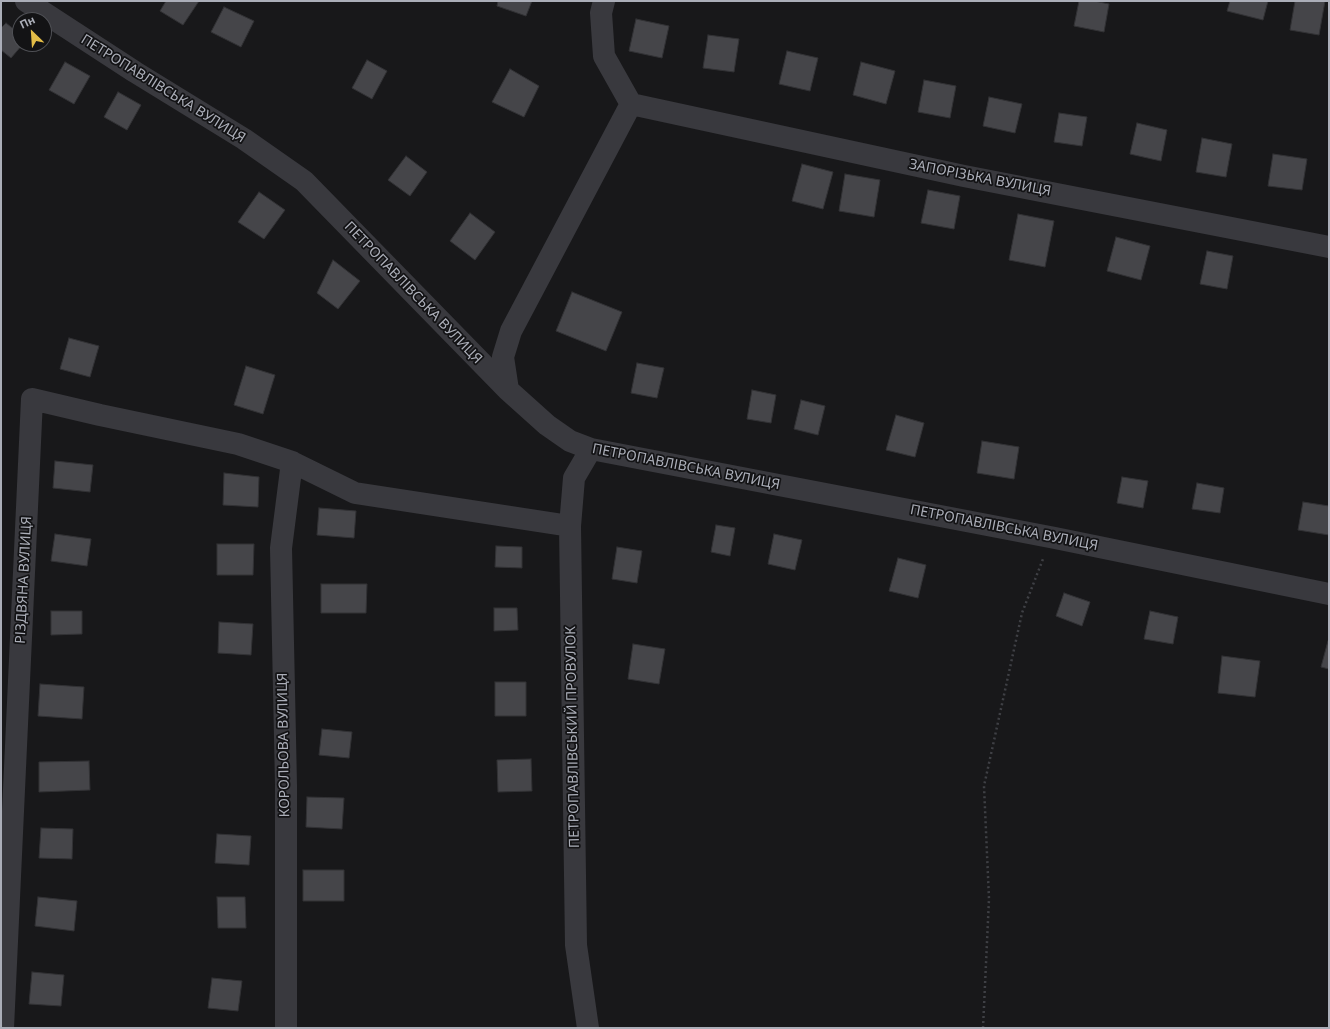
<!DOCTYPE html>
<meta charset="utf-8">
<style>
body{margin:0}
#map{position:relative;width:1330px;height:1029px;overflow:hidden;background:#18181a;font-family:"Noto Sans",sans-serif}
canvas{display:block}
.frame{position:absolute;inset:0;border:2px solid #abaeb8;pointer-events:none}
.north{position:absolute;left:12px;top:12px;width:40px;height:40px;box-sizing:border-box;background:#131315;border:1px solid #505156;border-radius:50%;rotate:335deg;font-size:11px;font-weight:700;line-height:16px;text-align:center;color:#abaeb8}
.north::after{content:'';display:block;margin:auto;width:14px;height:18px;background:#e2bc47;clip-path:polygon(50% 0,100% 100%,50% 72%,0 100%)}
</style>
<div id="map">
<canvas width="1330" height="1029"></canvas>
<div class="frame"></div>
<div class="north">Пн</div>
</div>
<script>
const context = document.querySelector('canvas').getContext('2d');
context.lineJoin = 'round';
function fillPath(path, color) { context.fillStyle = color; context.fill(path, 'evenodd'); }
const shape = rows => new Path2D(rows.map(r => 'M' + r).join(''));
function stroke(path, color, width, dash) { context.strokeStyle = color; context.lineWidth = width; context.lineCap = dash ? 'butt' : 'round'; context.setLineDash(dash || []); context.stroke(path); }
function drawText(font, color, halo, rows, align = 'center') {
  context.font = font + ' "Noto Sans",sans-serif'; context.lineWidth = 3.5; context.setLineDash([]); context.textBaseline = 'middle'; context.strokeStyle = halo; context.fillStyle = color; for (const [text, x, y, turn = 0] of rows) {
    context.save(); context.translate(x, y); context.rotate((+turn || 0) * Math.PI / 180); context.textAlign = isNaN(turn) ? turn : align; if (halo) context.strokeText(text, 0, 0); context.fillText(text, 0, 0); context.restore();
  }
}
const building = shape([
 [166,1,199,1,183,25,160,11,166,1],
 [498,1,532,1,526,16,497,6,498,1],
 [1079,1,1094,1,1109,4,1104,32,1074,26,1079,1],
 [1230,1,1268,1,1263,20,1227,11,1230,1],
 [1295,1,1325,1,1319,35,1290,30,1295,1],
 [224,7,254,21,241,47,211,32,224,7],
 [636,19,669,26,662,58,629,51,636,19],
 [6,23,20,34,20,44,23,44,11,58,1,50,1,28,6,23],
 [708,35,739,39,734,72,703,68,708,35],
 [787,51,818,58,810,91,779,84,787,51],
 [367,60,387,71,372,99,352,88,367,60],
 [65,62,90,76,74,104,49,90,65,62],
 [861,62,895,71,886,104,853,95,861,62],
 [510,69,539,86,524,117,492,102,510,69],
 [924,80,956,86,950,118,918,112,924,80],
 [118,92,141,105,127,130,104,117,118,92],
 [989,97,1022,104,1015,133,983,126,989,97],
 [1059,113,1087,117,1082,146,1054,142,1059,113],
 [1137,123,1167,130,1161,161,1130,154,1137,123],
 [1202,138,1232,144,1226,177,1196,172,1202,138],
 [1273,154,1307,159,1302,190,1268,186,1273,154],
 [406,156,427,172,410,196,388,180,406,156],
 [802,164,833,172,823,209,792,201,802,164],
 [845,174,880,180,874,217,839,211,845,174],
 [928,190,960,196,954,229,921,223,928,190],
 [259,192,285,210,264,239,238,222,259,192],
 [470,213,495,232,475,260,450,241,470,213],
 [1018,214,1054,221,1045,267,1009,260,1018,214],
 [1116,237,1150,246,1141,280,1107,271,1116,237],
 [1207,251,1233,256,1227,289,1200,284,1207,251],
 [333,260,360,281,338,309,317,293,333,260],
 [572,292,622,312,606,351,556,331,572,292],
 [69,338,99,346,90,377,60,369,69,338],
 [637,363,664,368,657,398,631,393,637,363],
 [246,366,275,375,263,414,234,405,246,366],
 [752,390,776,395,771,423,747,419,752,390],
 [801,400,825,406,818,435,794,429,801,400],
 [896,415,924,423,915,457,886,450,896,415],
 [982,441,1019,447,1014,479,977,473,982,441],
 [55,461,93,465,90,492,53,488,55,461],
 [224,473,259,477,258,507,223,505,224,473],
 [1122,477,1148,481,1143,508,1117,503,1122,477],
 [1197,483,1224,488,1220,513,1192,509,1197,483],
 [1303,502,1329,506,1329,535,1298,530,1303,502],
 [319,508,356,511,354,538,317,535,319,508],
 [716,525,735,528,730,556,711,552,716,525],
 [55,534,91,539,87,566,51,561,55,534],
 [774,534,802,540,795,570,768,564,774,534],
 [217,544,254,544,253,575,217,575,217,544],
 [496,546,522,547,522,568,495,567,496,546],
 [617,547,642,551,637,583,612,579,617,547],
 [898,558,926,565,918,598,889,591,898,558],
 [321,584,367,584,366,613,321,613,321,584],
 [1064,593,1090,602,1082,626,1056,616,1064,593],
 [494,608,517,608,518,630,494,631,494,608],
 [51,611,82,611,82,634,51,635,51,611],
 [1150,611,1178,617,1173,644,1144,639,1150,611],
 [219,622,253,624,251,655,218,653,219,622],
 [1328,641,1329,641,1329,669,1321,667,1328,641],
 [633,644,665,649,659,684,628,679,633,644],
 [1222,656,1260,661,1255,697,1218,693,1222,656],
 [495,682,526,682,526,716,495,716,495,682],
 [40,684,84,687,82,719,38,716,40,684],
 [322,729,352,732,349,758,319,755,322,729],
 [531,759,532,791,498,792,497,760,531,759],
 [89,761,90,790,39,792,39,762,89,761],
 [307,797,344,798,342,829,306,827,307,797],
 [41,828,73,829,72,859,39,858,41,828],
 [217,834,251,836,249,865,215,863,217,834],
 [303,870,344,870,344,901,303,901,303,870],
 [38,897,77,901,74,931,35,926,38,897],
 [217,897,245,897,246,928,218,928,217,897],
 [32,972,64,975,61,1006,29,1004,32,972],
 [212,978,242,981,238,1011,208,1008,212,978]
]);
fillPath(building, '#454549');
stroke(building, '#323235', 1);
stroke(shape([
 [983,1028,989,899,984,786,1022,613,1043,559]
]), '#3f4045', 2.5, [2, 3]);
stroke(shape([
 [26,1,135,72,244,139,304,181,508,390,547,425,570,441,591,449,1055,538,1329,594],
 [604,1,601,13,604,56,631,104],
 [631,104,964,176,1329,247],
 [508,390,503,357,511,331,631,104],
 [3,1028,32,399,100,415,238,444,292,462,355,493,570,526],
 [286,1028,286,785,281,548,292,462],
 [588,1028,576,945,570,526,574,478,591,449]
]), '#39393e', 22);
drawText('14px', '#abaeb8', '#131315', [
 ["ПЕТРОПАВЛІВСЬКА ВУЛИЦЯ",163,89,32],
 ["ЗАПОРІЗЬКА ВУЛИЦЯ",980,178,11],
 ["ПЕТРОПАВЛІВСЬКА ВУЛИЦЯ",413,293,46],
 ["ПЕТРОПАВЛІВСЬКА ВУЛИЦЯ",686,467,11],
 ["ПЕТРОПАВЛІВСЬКА ВУЛИЦЯ",1004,528,11],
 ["РІЗДВЯНА ВУЛИЦЯ",24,580,-87],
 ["ПЕТРОПАВЛІВСЬКИЙ ПРОВУЛОК",573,737,-91],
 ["КОРОЛЬОВА ВУЛИЦЯ",284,745,-91]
]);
</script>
